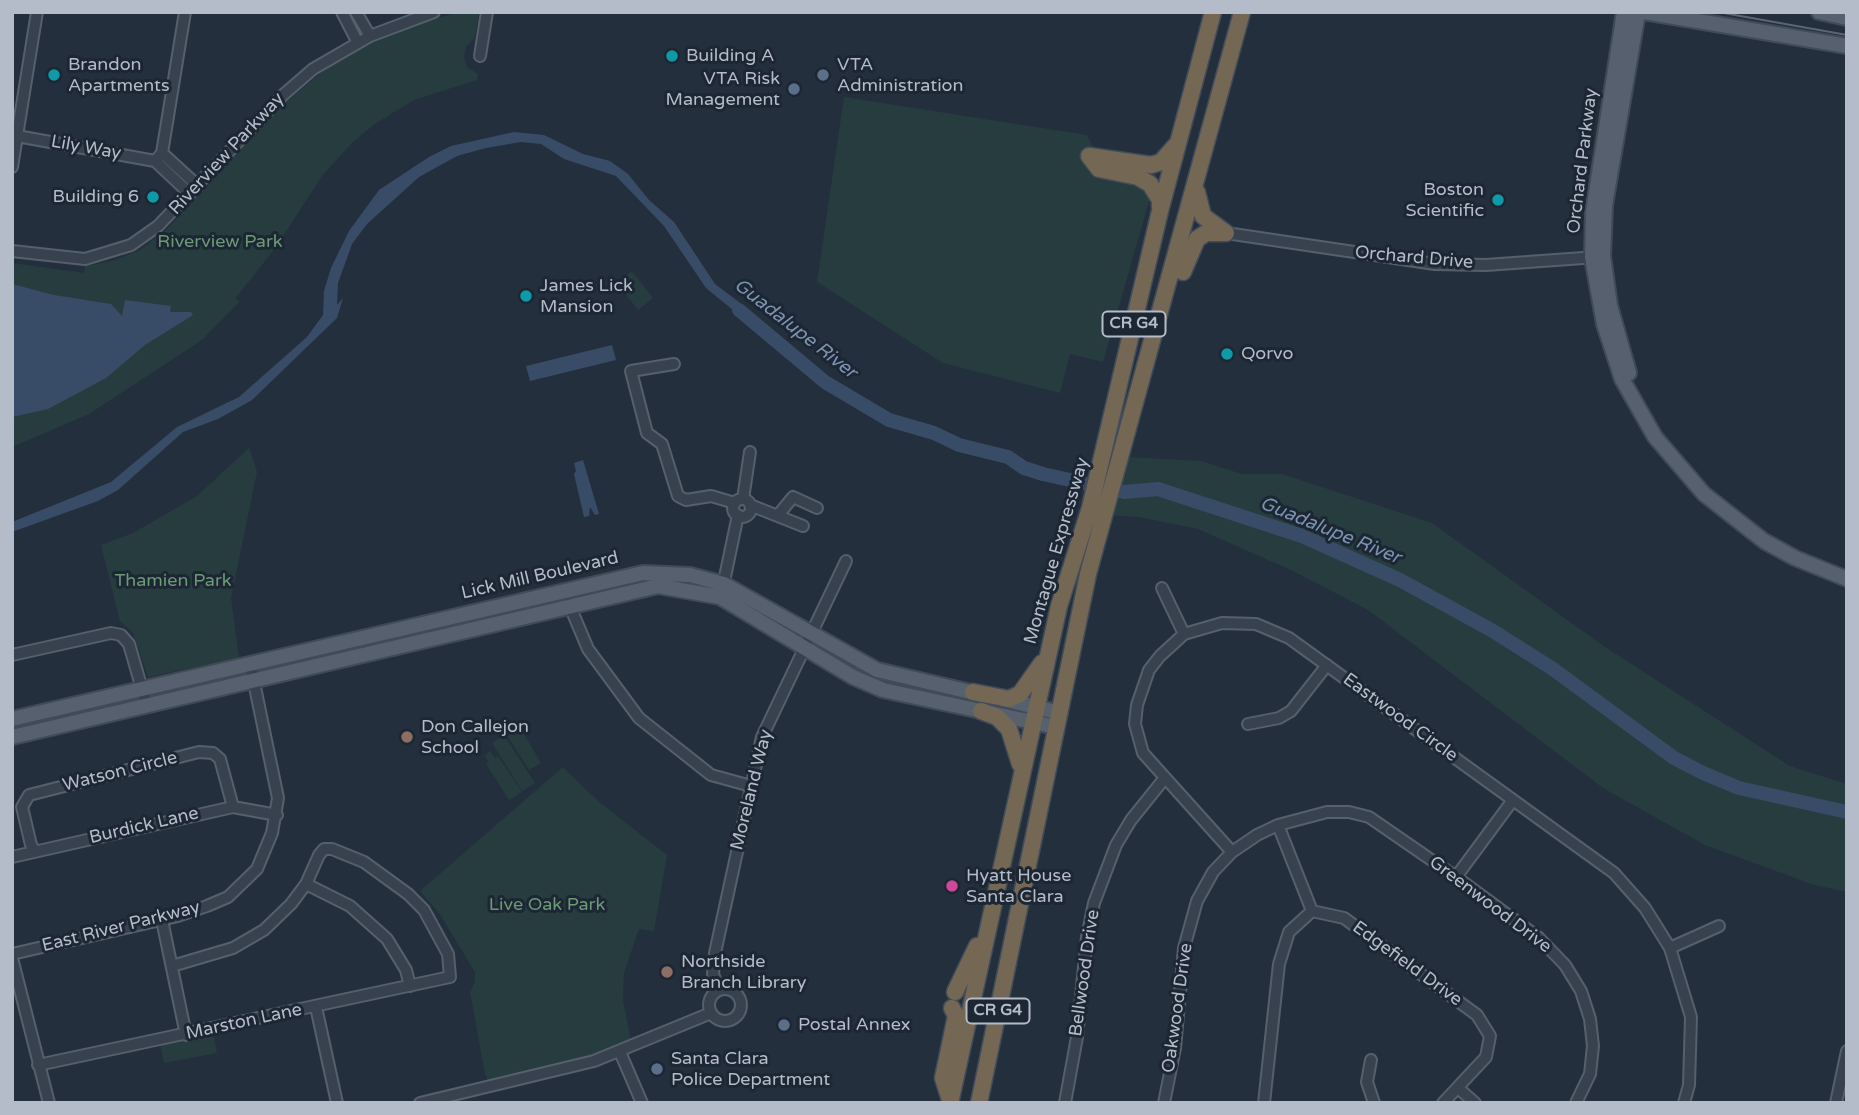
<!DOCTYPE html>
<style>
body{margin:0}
#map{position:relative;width:1859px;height:1115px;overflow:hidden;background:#242f3e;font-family:"Varela Round",sans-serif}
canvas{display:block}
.frame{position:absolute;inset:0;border:14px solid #b4bcc9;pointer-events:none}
</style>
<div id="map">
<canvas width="1859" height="1115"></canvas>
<div class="frame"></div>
</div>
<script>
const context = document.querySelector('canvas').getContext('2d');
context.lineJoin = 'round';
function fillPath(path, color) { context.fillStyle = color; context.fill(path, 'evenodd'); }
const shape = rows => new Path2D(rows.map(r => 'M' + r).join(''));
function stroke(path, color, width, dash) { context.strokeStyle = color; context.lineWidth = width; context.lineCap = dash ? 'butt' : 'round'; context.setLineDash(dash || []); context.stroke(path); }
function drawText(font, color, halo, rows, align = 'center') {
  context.font = font + ' "Varela Round",sans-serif'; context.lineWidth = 6; context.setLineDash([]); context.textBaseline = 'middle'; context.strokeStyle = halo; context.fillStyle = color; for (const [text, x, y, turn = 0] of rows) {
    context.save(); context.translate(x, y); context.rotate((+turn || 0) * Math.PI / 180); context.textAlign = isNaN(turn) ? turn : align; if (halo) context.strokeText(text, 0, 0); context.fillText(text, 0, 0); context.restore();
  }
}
fillPath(shape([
 [461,12,478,12,479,15,475,37,466,47,464,57,467,67,478,74,477,80,414,100,376,123,353,142,322,176,276,247,235,299,240,301,202,340,89,414,12,447,12,263,84,273,85,266,113,261,140,250,166,230,284,104,323,71,377,39,425,21],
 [844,97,1087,135,1097,154,1158,170,1103,362,1070,354,1060,393,943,363,817,282],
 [632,271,653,298,638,310,617,283],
 [249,448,257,472,231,598,239,658,148,677,133,633,120,621,101,545,133,533,197,496],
 [1128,457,1201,461,1242,474,1282,474,1432,523,1605,647,1790,766,1847,784,1847,892,1814,885,1705,845,1603,788,1368,610,1293,571,1198,529,1139,517,1108,515],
 [519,726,541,763,529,770,506,734],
 [504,735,535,783,522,791,492,743],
 [490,751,495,758,498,756,522,792,509,800,486,764,489,762,484,756],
 [563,767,598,801,667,855,654,931,639,929,624,973,623,1000,631,1042,601,1054,490,1084,485,1074,470,992,475,982,475,972,439,913,420,891],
 [213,1033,217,1053,164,1063,160,1044]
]), '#263c3f');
fillPath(shape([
 [514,132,544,135,583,154,610,161,628,174,649,200,674,222,715,284,748,309,754,321,749,323,706,288,664,226,616,176,564,159,541,144,521,142,486,148,457,156,419,177,367,224,352,244,338,283,337,305,343,298,337,318,252,400,218,419,183,432,118,490,98,501,12,532,12,522,111,482,177,427,239,397,307,337,323,315,324,291,331,268,349,231,379,190,429,157,451,146],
 [12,284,54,295,111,304,122,316,125,300,171,306,170,312,191,312,193,315,145,345,106,378,48,409,12,417],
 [612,345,616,360,530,381,526,366],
 [583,460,599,514,595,515,590,507,589,516,584,517,574,474,576,471,574,463]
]), '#394c67');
stroke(shape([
 [739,310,825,382,889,420,934,433,959,445,1008,457,1024,468,1043,474,1124,492,1158,489,1302,536,1400,580,1493,631,1553,669,1674,758,1703,773,1739,788,1847,812]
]), '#394c67', 14);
const minor = shape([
 [342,12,358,43],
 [356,12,370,36],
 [480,56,487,12],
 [17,136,155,161],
 [162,153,198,186],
 [155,161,162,153,185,12],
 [155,161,190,194],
 [12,167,37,12],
 [1226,233,1435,264,1486,265,1597,257],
 [12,251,85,259,131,245,158,226,283,95,313,69,370,36,434,12],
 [674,364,631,371,647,433,662,444,678,496,686,500,711,496,735,503],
 [743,499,750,452],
 '733 508a9 9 0 1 1 18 0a9 9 0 1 1-18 0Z',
 [750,505,803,526],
 [779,514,793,497,817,508],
 [1162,588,1184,634],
 [722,591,738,515],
 [569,604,588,649,639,718,711,775,751,786],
 [12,655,111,633,121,635,129,644,146,703],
 [1248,724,1279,718,1291,711,1327,665],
 [1278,825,1312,911],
 [35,851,31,845,22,807,29,795,199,752,213,753,220,759,233,807],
 [1232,852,1143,753,1135,724,1137,705,1149,670,1160,656,1184,634,1222,623,1256,624,1289,638,1614,873,1645,908,1670,948,1691,1017,1689,1085,1684,1103],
 [12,857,233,807,277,815],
 [1456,877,1513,800],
 [306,884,350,906,387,939,406,970,410,986],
 [1312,911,1344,918,1477,1015,1490,1036,1486,1057,1443,1103],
 [162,920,186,1035],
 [1670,948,1719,926],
 [12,954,178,916,207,906,228,897,257,869,272,833,278,798,250,663],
 [12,958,49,1103],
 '709 1005a16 16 0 1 1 32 0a16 16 0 1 1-32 0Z',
 [719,990,713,974,715,953,762,737,846,561],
 [316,1007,337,1103],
 [620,1052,642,1103],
 [1371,1060,1367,1082,1374,1103],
 [38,1065,450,977,448,954,424,910,408,894,364,862,332,849,324,849,319,855,306,884,291,904,264,930,233,948,172,966],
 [1458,1088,1475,1103],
 [420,1103,594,1061,711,1013],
 [1065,1103,1077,1037,1087,937,1094,903,1116,845,1131,820,1164,779],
 [1164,1103,1175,1048,1184,948,1197,901,1213,872,1232,852,1257,835,1278,825,1327,812,1349,812,1369,817,1456,877,1539,938,1565,965,1581,991,1590,1019,1593,1046,1590,1074,1576,1103],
 [1264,1103,1279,964,1289,932,1312,911],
 [1836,1103,1847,1051]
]);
const major = shape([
 [1624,12,1593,212,1592,257,1604,324,1622,379,1655,437,1704,494,1764,541,1795,558,1847,579],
 [1644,12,1847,46],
 [1819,12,1847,18],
 [1629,373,1610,306,1603,256,1605,205,1638,12],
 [1003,699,1060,713],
 [12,719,643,573,690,575,724,584,877,670,983,695],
 [12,737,658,586,720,597,853,677,883,690,1056,727]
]);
const highway = shape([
 [1089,156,1099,169,1138,177,1150,184,1160,200,1160,207],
 [1089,156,1151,165,1161,162,1176,145],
 [1197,192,1203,216,1226,233],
 [1183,272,1197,239,1206,233,1226,233],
 [973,692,1009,699,1020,694,1042,663],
 [981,711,997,717,1009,729,1020,764],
 [955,992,977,946],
 [949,1097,943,1078,956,1016,952,1008],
 [950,1103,1059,606,1090,508,1160,211,1213,12],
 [979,1103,1088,574,1242,12]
]);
stroke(minor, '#565f6c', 14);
stroke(major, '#414a57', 18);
stroke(highway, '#434c59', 19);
stroke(minor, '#38414e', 10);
stroke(major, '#56606e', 14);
stroke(highway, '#746855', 16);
stroke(shape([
 [1718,12,1847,35]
]), '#5a6575', 2);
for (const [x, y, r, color] of [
 [672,56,7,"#0f9aa8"],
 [54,75,7,"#0f9aa8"],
 [823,75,7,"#5c6f8a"],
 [794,89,7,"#5c6f8a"],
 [153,197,7,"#0f9aa8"],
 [1498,200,7,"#0f9aa8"],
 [526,296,7,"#0f9aa8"],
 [1227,354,7,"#0f9aa8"],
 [407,737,7,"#8d6e63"],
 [952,886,7,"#d1479c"],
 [667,972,7,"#8d6e63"],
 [784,1025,7,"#5c6f8a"],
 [657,1069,7,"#5c6f8a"]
]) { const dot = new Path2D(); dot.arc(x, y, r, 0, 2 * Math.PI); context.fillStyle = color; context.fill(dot); stroke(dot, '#1d2633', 2.5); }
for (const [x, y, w] of [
 [1134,324,63],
 [998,1011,63]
]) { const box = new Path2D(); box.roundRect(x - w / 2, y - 12.5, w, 25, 5); context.fillStyle = '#1d2633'; context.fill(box); stroke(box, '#b4bcc9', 2); }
drawText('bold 16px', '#b4bcc9', null, [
 ["CR G4",1134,324],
 ["CR G4",998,1011]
]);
drawText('18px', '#b4bcc9', '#1d2633', [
 ["Building A",686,56],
 ["Brandon",68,65],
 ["Apartments",68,86],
 ["VTA",837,65],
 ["Administration",837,86],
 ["VTA Risk",780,79,"right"],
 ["Management",780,100,"right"],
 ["Boston",1484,190,"right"],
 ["Scientific",1484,211,"right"],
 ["Building 6",139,197,"right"],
 ["James Lick",540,286],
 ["Mansion",540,307],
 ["Qorvo",1241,354],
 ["Don Callejon",421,727],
 ["School",421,748],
 ["Hyatt House",966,876],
 ["Santa Clara",966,897],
 ["Northside",681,962],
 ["Branch Library",681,983],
 ["Postal Annex",798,1025],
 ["Santa Clara",671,1059],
 ["Police Department",671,1080]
], 'left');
drawText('18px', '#b4bcc9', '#1d2633', [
 ["Lily Way",86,148,10],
 ["Riverview Parkway",227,154,-47],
 ["Orchard Parkway",1583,161,-83],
 ["Orchard Drive",1414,258,5],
 ["Montague Expressway",1057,551,-74],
 ["Lick Mill Boulevard",540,576,-13],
 ["Eastwood Circle",1400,718,36],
 ["Watson Circle",120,772,-14],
 ["Moreland Way",752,790,-76],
 ["Burdick Lane",144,826,-13],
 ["Greenwood Drive",1490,905,37],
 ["East River Parkway",121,927,-14],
 ["Edgefield Drive",1407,964,36],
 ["Bellwood Drive",1085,973,-82],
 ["Oakwood Drive",1178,1008,-82],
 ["Marston Lane",244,1022,-12]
]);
drawText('18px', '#6b9a76', '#1d2633', [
 ["Riverview Park",220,242],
 ["Thamien Park",173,581],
 ["Live Oak Park",547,905]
]);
drawText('italic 19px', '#7c92b1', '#1d2633', [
 ["Guadalupe River",795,329,38],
 ["Guadalupe River",1330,531,22]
]);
</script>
